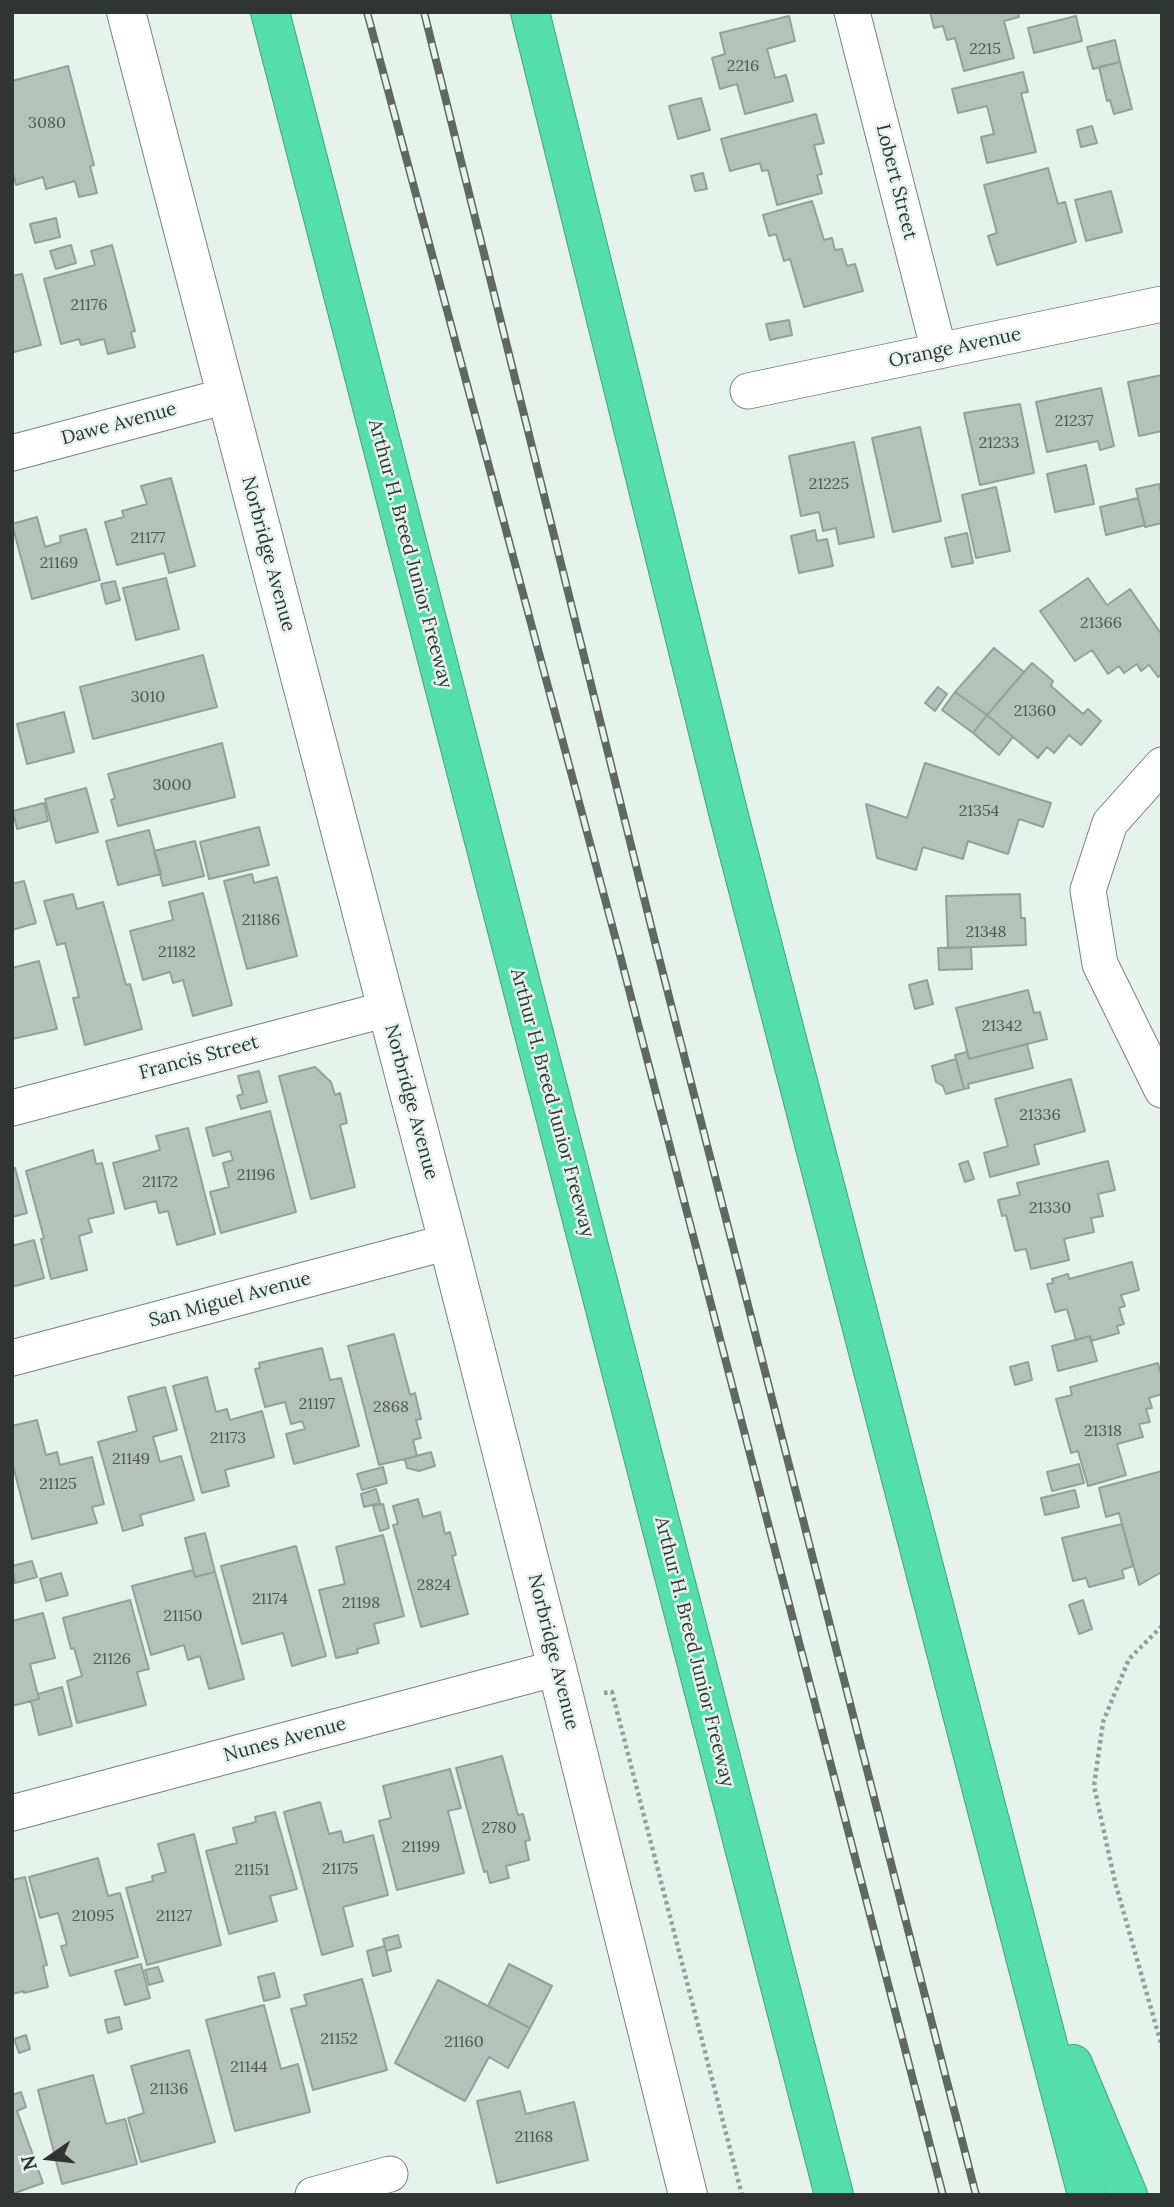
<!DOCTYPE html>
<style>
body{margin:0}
#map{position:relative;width:1174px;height:2207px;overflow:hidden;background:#e6f3ed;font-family:Lora,serif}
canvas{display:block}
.frame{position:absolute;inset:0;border:14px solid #303432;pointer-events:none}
.north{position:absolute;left:14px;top:2123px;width:70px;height:70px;-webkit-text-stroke:5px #e6f3ed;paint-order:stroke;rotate:256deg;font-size:19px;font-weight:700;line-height:28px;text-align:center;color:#303432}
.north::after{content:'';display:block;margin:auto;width:24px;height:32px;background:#303432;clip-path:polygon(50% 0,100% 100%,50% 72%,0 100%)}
</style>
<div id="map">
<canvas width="1174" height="2207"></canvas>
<div class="frame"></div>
<div class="north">N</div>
</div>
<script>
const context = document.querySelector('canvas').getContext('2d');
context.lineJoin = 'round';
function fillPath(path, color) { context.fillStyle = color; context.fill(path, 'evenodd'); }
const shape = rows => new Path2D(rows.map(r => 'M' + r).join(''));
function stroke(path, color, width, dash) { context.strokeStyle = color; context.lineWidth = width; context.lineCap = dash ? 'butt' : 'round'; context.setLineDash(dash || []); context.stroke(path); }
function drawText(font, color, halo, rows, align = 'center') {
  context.font = font + ' Lora,serif'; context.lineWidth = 5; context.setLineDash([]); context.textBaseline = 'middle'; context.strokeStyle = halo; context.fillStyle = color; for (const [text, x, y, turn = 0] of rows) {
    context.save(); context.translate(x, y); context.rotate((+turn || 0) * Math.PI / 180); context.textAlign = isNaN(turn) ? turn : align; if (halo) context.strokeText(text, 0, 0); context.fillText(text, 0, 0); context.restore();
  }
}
const building = shape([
 [930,12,1018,12,1019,17,1004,21,1014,58,964,71,955,38,947,40,943,26,934,28,930,12],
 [789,16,795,41,767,49,775,78,786,75,793,101,745,114,737,84,720,89,712,58,725,54,720,33,789,16],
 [1076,16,1082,41,1034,53,1028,28,1076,16],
 [1115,40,1120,62,1093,69,1087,47,1115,40],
 [1120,62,1132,109,1114,114,1110,100,1107,101,1099,67,1120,62],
 [68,66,94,165,90,166,97,193,79,197,75,181,46,189,43,177,16,185,12,169,12,81,68,66],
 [1023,72,1028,92,1021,93,1036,152,987,163,981,137,994,134,987,106,958,113,952,89,1023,72],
 [701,98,710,130,678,139,669,106,701,98],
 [816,114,824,143,814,145,822,174,817,175,822,193,777,205,768,170,762,171,760,163,730,171,721,139,816,114],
 [1092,126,1097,143,1081,147,1077,130,1092,126],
 [1048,168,1058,204,1065,202,1076,242,997,265,988,236,997,233,984,185,1048,168],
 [703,173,707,189,695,191,691,176,703,173],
 [1111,191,1122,232,1086,241,1075,200,1111,191],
 [812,201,824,240,832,238,835,250,842,249,847,266,855,264,863,291,804,307,790,259,784,261,776,234,769,236,763,215,812,201],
 [56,218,60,237,35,243,30,224,56,218],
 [71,245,76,263,56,269,50,251,71,245],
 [112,245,135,331,131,332,135,347,108,354,104,339,81,345,79,339,61,344,44,279,95,265,91,251,112,245],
 [22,274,41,345,14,352,12,348,12,276,22,274],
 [789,320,792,335,770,340,766,324,789,320],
 [1162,375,1162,431,1139,436,1128,382,1162,375],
 [1101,388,1114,446,1100,450,1098,441,1047,452,1036,402,1101,388],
 [1020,404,1034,473,980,485,964,413,1020,404],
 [920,427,941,521,893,532,872,438,920,427],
 [854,442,874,537,839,544,836,528,823,531,819,512,801,516,789,456,854,442],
 [1086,465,1094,504,1055,512,1047,474,1086,465],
 [171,478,195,566,169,573,164,553,117,565,105,522,124,517,122,511,147,504,141,486,171,478],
 [1159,484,1162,497,1162,523,1145,527,1136,489,1159,484],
 [996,487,1010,551,976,558,962,495,996,487],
 [1138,498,1145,525,1106,535,1100,507,1138,498],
 [37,517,45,547,61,542,60,536,86,529,100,580,32,599,12,524,37,517],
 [815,530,817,541,827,539,833,566,799,573,791,536,815,530],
 [967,533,973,563,952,567,945,538,967,533],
 [166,578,179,629,136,640,123,588,166,578],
 [1088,578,1107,605,1130,589,1162,635,1162,675,1158,677,1149,665,1141,671,1137,664,1124,673,1119,666,1108,674,1092,650,1075,661,1040,611,1088,578],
 [115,581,120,600,106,604,101,584,115,581],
 [994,648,1024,672,987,715,955,692,994,648],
 [203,655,217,707,93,739,80,687,203,655],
 [1032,663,1053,681,1051,686,1083,714,1088,709,1101,721,1081,745,1069,735,1054,753,1047,747,1038,758,987,715,1032,663],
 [938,687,947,694,935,711,925,703,938,687],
 [955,692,987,715,973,733,942,710,955,692],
 [64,712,74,752,27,764,17,724,64,712],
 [987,715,1013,737,999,755,973,733,987,715],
 [222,743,235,797,118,826,111,800,115,798,108,774,222,743],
 [925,763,1051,803,1043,827,1019,819,1008,854,968,841,963,859,923,847,916,870,877,858,866,804,907,818,925,763],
 [86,788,98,832,56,843,45,799,86,788],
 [44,803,48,821,17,829,13,811,44,803],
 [259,827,269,865,209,879,200,842,259,827],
 [149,830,161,874,118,885,106,841,149,830],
 [195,841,204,876,163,886,154,851,195,841],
 [252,874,254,883,277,877,297,956,247,969,224,881,252,874],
 [24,881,36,923,12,930,12,884,24,881],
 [203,893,232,1005,193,1016,183,980,173,983,170,972,143,980,130,931,173,920,169,902,203,893],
 [73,894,77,909,103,902,126,985,130,984,142,1029,85,1045,73,998,79,997,65,943,57,945,44,901,73,894],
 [1020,894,1021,918,1025,918,1026,945,948,948,946,896,1020,894],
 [971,947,972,969,939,970,938,948,971,947],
 [39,961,57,1029,12,1039,12,968,39,961],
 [927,980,933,1004,915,1009,909,985,927,980],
 [1028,990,1034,1013,1040,1012,1047,1039,969,1059,956,1008,1028,990],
 [1027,1044,1033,1068,968,1084,969,1088,964,1089,955,1055,967,1052,969,1059,1027,1044],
 [956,1059,964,1089,946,1094,943,1086,936,1082,932,1066,956,1059],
 [315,1067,331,1082,335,1095,340,1093,347,1123,340,1125,355,1187,311,1199,279,1076,315,1067],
 [259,1071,267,1102,241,1109,237,1096,243,1094,238,1076,259,1071],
 [1071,1079,1085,1131,1034,1145,1039,1164,990,1177,984,1153,1008,1146,995,1099,1071,1079],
 [270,1111,296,1212,221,1233,210,1192,229,1187,223,1163,233,1160,230,1151,213,1156,206,1128,270,1111],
 [188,1128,215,1234,177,1245,168,1211,159,1213,156,1201,125,1209,113,1163,160,1150,156,1136,188,1128],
 [93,1150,96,1164,102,1163,114,1213,88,1219,92,1232,79,1236,87,1270,51,1279,41,1239,44,1238,26,1171,93,1150],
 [968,1161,974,1179,965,1182,959,1164,968,1161],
 [1108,1161,1115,1190,1098,1194,1103,1216,1091,1218,1094,1232,1064,1239,1069,1260,1031,1269,1026,1249,1015,1251,1006,1215,1002,1216,998,1200,1020,1195,1017,1183,1108,1161],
 [15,1168,27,1213,12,1217,12,1169,15,1168],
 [34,1240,44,1278,12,1287,12,1246,34,1240],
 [1132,1262,1139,1290,1121,1295,1125,1306,1119,1308,1124,1324,1117,1326,1119,1333,1091,1341,1090,1336,1076,1340,1067,1309,1055,1312,1047,1284,1053,1283,1052,1279,1068,1274,1069,1279,1132,1262],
 [394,1334,410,1395,415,1393,421,1419,416,1420,421,1438,413,1440,417,1456,379,1465,348,1346,394,1334],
 [1090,1336,1097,1361,1058,1371,1052,1346,1090,1336],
 [322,1348,330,1380,341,1378,359,1446,294,1464,286,1434,305,1429,302,1421,291,1424,285,1402,265,1407,255,1369,260,1368,259,1363,322,1348],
 [1028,1362,1032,1380,1015,1385,1010,1367,1028,1362],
 [1158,1363,1162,1378,1162,1394,1149,1398,1152,1408,1146,1409,1150,1422,1139,1424,1143,1437,1117,1444,1126,1475,1088,1486,1078,1451,1071,1453,1056,1399,1072,1395,1070,1387,1158,1363],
 [207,1377,216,1412,227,1409,230,1420,262,1411,274,1457,225,1470,229,1486,202,1493,173,1386,207,1377],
 [165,1387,177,1430,153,1437,160,1462,181,1456,194,1500,140,1515,143,1525,123,1531,98,1442,137,1431,128,1397,165,1387],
 [37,1420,46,1455,57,1452,60,1465,92,1457,104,1504,92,1507,97,1523,32,1539,12,1462,12,1426,37,1420],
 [431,1452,435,1466,419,1471,407,1468,405,1459,431,1452],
 [1079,1464,1084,1483,1052,1491,1047,1472,1079,1464],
 [383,1467,387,1483,362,1490,357,1474,383,1467],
 [1162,1471,1162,1572,1139,1585,1119,1513,1106,1517,1099,1488,1162,1471],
 [376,1489,380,1503,364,1507,361,1494,376,1489],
 [1075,1490,1079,1507,1045,1515,1041,1498,1075,1490],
 [418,1499,423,1517,440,1512,445,1534,450,1532,456,1555,452,1556,468,1614,421,1627,393,1525,398,1524,393,1506,418,1499],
 [383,1504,389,1528,380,1531,373,1506,383,1504],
 [1122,1524,1133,1566,1122,1570,1124,1578,1089,1587,1086,1578,1073,1581,1062,1538,1122,1524],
 [205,1533,215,1572,195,1577,185,1538,205,1533],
 [383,1535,404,1616,374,1624,379,1643,357,1649,358,1653,336,1658,319,1590,345,1584,336,1547,383,1535],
 [296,1546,326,1656,292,1666,283,1633,242,1644,221,1566,296,1546],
 [32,1561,37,1577,15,1583,12,1566,32,1561],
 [193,1570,195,1577,215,1572,244,1679,209,1689,200,1656,188,1660,184,1645,151,1655,132,1586,193,1570],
 [61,1573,68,1595,46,1601,40,1579,61,1573],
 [130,1600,149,1669,137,1672,146,1705,77,1723,67,1681,82,1676,74,1648,71,1649,63,1618,130,1600],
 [1083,1600,1092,1629,1079,1634,1069,1605,1083,1600],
 [43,1613,55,1658,30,1664,39,1699,12,1706,12,1621,43,1613],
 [62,1687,72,1726,39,1735,31,1701,39,1699,38,1694,62,1687],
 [502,1756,518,1815,523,1814,530,1840,525,1841,529,1860,506,1866,509,1878,490,1883,487,1871,484,1872,456,1768,502,1756],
 [450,1769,461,1808,448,1811,464,1873,397,1890,379,1821,391,1818,383,1786,450,1769],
 [320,1802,329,1834,341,1831,344,1843,373,1835,388,1895,343,1907,353,1946,322,1955,284,1812,320,1802],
 [275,1812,297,1889,270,1896,277,1921,229,1934,206,1851,237,1843,233,1828,256,1822,255,1817,275,1812],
 [194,1834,221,1945,147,1965,126,1888,153,1881,152,1876,166,1872,158,1844,194,1834],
 [98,1858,108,1896,120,1893,138,1957,70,1976,61,1946,67,1945,58,1913,40,1918,29,1877,98,1858],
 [25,1877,47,1965,43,1966,48,1987,24,1993,24,1991,12,1994,12,1880,25,1877],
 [398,1935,401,1947,386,1951,383,1939,398,1935],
 [385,1946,391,1971,373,1976,367,1951,385,1946],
 [141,1964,150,1998,125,2005,115,1971,141,1964],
 [509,1964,552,1986,530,2028,488,2006,509,1964],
 [158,1967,163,1981,149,1985,145,1970,158,1967],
 [274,1973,280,1997,264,2001,258,1977,274,1973],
 [362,1979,387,2070,313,2090,291,2009,307,2005,304,1995,362,1979],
 [438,1980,530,2028,508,2068,489,2057,465,2101,395,2063,438,1980],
 [264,2005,281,2069,298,2064,310,2112,235,2131,206,2020,264,2005],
 [119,2017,122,2029,108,2033,105,2020,119,2017],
 [26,2035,30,2049,19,2053,14,2039,26,2035],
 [189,2050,215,2142,141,2162,128,2118,144,2113,131,2066,189,2050],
 [93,2075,106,2124,125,2119,137,2164,62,2184,38,2090,93,2075],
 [520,2091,526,2114,574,2102,588,2160,497,2183,477,2101,520,2091],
 [21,2092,26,2107,17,2111,43,2183,12,2194,12,2095,21,2092]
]);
fillPath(building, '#b5c1bb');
stroke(building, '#94a09a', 2);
const minor = shape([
 [852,12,939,351],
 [748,391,1162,304],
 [12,453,226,396],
 [1162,765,1110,823,1088,890,1100,964,1162,1090],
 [12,1108,387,1009],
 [12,1358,448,1242],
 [12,1813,557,1668],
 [313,2195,390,2174]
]);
const tertiary = shape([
 [126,12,448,1242,557,1668,688,2195]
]);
const motorway = shape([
 [270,12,834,2195],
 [530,12,728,812,1087,2195],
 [1073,2064,1128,2195]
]);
stroke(minor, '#77827d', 37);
stroke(tertiary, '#77827d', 40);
stroke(motorway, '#47a281', 40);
stroke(shape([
 [1162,1626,1129,1659,1103,1722,1094,1786,1115,1882,1162,2047],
 [604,1693,612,1692,742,2195]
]), '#969f9b', 4.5, [3.5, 3.5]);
stroke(minor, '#fff', 35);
stroke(tertiary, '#fff', 38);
stroke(motorway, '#53deab', 38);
const rail = shape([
 [367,12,620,955,943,2195],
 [424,12,656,946,976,2195]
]);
stroke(rail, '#616864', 8);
stroke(rail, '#e6f3ed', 5, [16]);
drawText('16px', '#515754', null, [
 ["2215",985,49],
 ["2216",743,66],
 ["3080",47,123],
 ["21176",89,305],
 ["21237",1074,421],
 ["21233",999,443],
 ["21225",829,484],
 ["21177",148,538],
 ["21169",59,563],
 ["21366",1101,623],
 ["3010",148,697],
 ["21360",1035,711],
 ["3000",172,785],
 ["21354",979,811],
 ["21186",261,920],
 ["21348",986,932],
 ["21182",177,952],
 ["21342",1002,1026],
 ["21336",1040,1115],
 ["21196",256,1175],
 ["21172",160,1182],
 ["21330",1050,1208],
 ["21197",317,1404],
 ["2868",391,1407],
 ["21318",1103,1431],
 ["21173",228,1438],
 ["21149",131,1459],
 ["21125",58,1484],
 ["2824",434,1585],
 ["21174",270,1599],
 ["21198",361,1603],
 ["21150",183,1616],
 ["21126",112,1659],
 ["2780",499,1828],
 ["21199",421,1847],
 ["21175",340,1869],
 ["21151",252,1870],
 ["21095",93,1916],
 ["21127",174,1916],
 ["21152",339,2039],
 ["21160",464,2042],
 ["21144",249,2067],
 ["21136",169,2089],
 ["21168",534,2137]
]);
drawText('19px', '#303432', '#e6f3ed', [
 ["Lobert Street",896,182,76],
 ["Orange Avenue",955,348,-12],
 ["Dawe Avenue",119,424,-15],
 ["Norbridge Avenue",268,554,75],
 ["Arthur H. Breed Junior Freeway",410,554,75],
 ["Francis Street",199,1058,-15],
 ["Norbridge Avenue",411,1102,75],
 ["Arthur H. Breed Junior Freeway",552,1103,75],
 ["San Miguel Avenue",230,1300,-15],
 ["Norbridge Avenue",553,1652,76],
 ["Arthur H. Breed Junior Freeway",694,1652,76],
 ["Nunes Avenue",285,1740,-15]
]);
</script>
